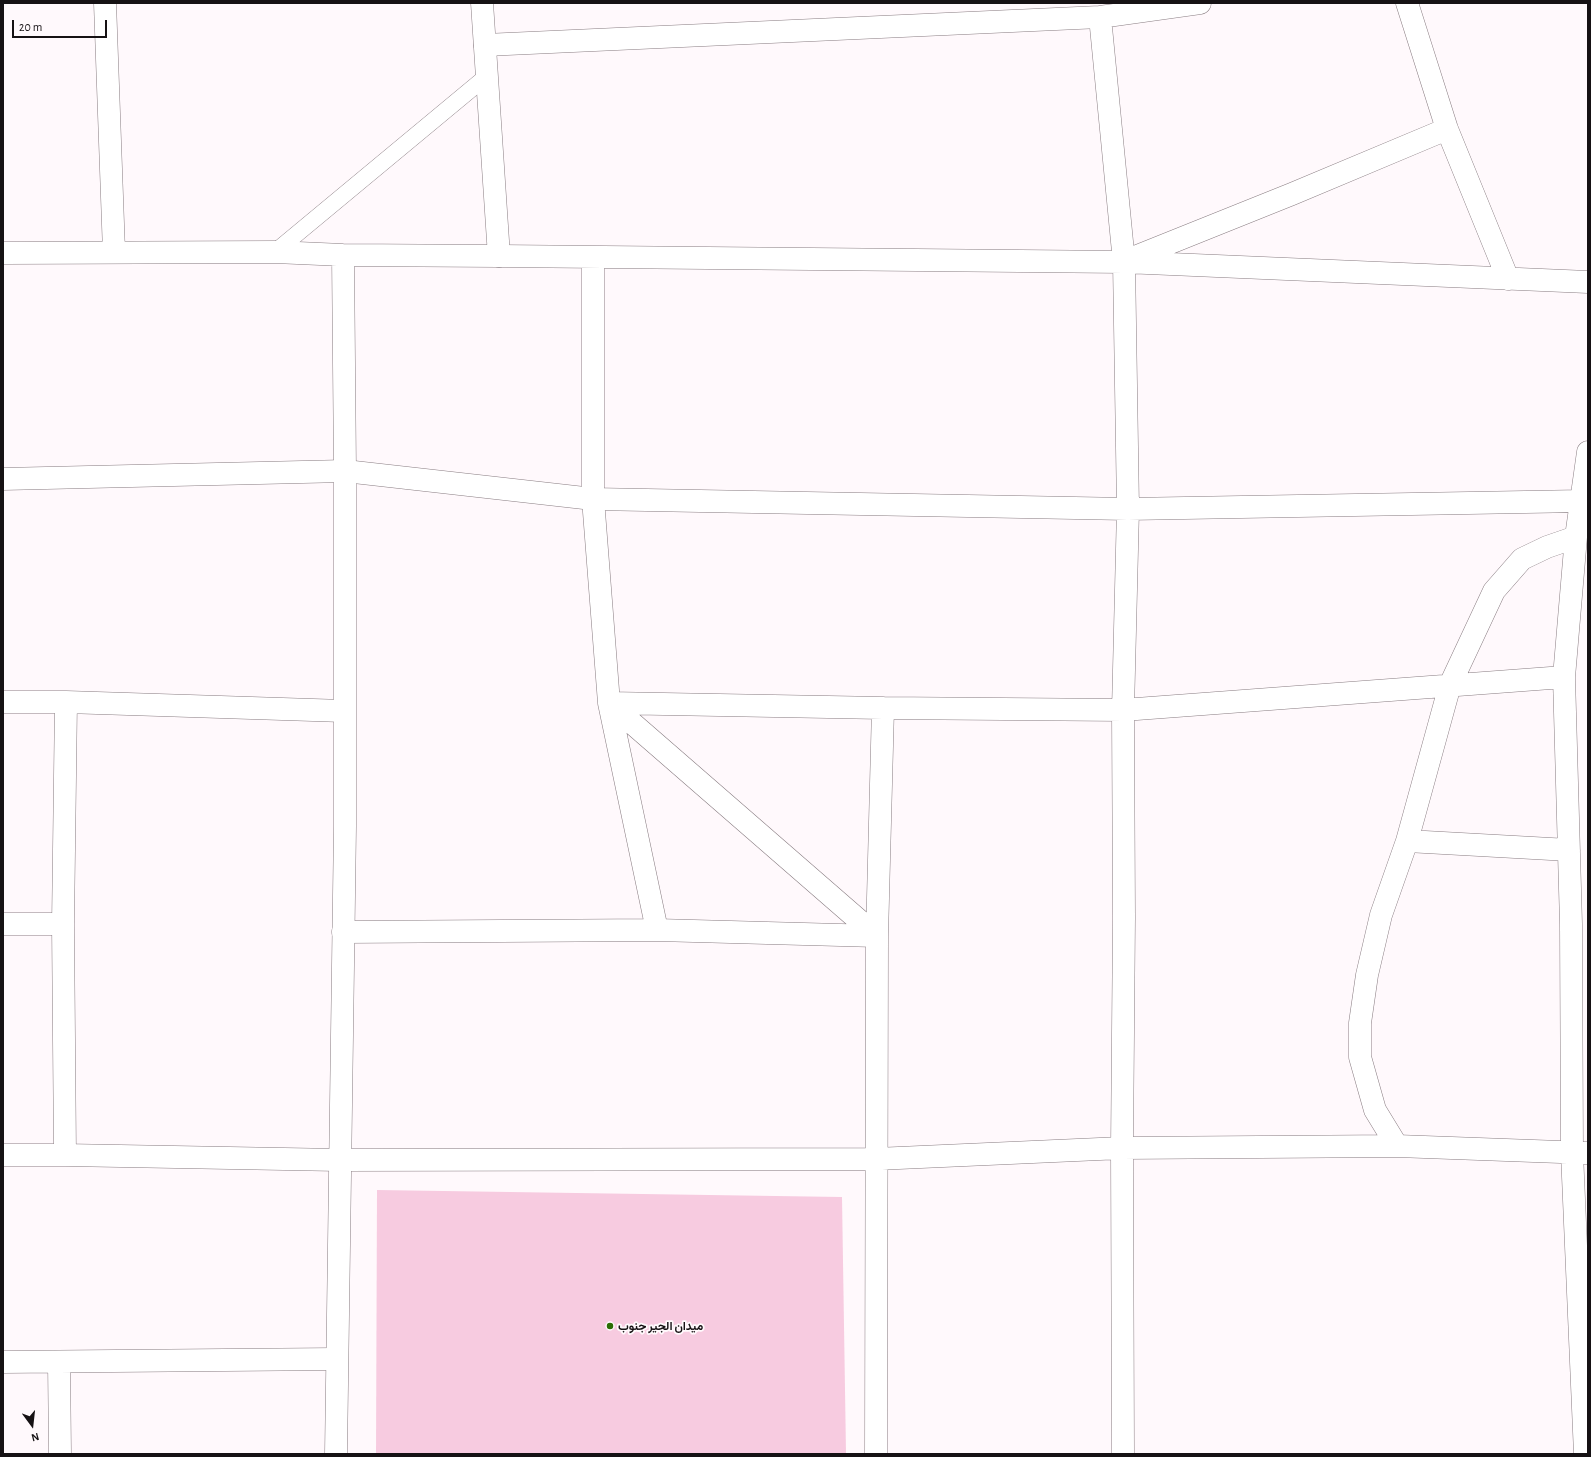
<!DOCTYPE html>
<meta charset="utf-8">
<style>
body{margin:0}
#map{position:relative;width:1591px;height:1457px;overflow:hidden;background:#fff9fc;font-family:"Alegreya Sans",sans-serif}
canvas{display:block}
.frame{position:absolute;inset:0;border:4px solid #161214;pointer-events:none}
.north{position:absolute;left:12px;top:1405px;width:40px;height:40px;-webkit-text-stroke:3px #fff9fc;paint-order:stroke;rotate:165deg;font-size:11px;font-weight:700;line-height:16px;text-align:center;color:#161214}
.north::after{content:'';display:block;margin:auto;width:14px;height:18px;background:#161214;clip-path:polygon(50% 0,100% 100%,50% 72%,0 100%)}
.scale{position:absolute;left:12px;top:20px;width:95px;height:18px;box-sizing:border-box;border:2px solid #161214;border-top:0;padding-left:5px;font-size:12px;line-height:14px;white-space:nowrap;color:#161214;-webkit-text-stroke:3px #fff9fc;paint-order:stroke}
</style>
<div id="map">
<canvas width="1591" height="1457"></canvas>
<div class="frame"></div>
<div class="north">N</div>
<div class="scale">20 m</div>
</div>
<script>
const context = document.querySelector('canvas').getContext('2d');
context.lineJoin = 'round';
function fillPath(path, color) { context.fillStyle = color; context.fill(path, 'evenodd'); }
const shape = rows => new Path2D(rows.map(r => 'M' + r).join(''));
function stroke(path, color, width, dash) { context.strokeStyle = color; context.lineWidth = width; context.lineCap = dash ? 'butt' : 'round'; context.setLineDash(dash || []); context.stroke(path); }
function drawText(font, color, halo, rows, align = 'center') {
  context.font = font + ' "Alegreya Sans",Vazirmatn,sans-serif'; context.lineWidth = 3.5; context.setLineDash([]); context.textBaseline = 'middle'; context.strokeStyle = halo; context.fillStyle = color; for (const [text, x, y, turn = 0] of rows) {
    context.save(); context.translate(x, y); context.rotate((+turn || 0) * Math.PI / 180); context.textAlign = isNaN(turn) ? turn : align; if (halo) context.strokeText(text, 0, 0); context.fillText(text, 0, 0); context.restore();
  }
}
fillPath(shape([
 [377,1190,842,1197,846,1454,376,1454]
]), '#f7cbe0');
const service = shape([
 [275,252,487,76]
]);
const minor = shape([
 [105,3,114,252],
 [1407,3,1447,129,1508,279],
 [1100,17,1124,262,1128,509,1123,710,1124,918,1122,1148,1123,1454],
 [485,45,1100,17,1200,3],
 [499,256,1124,262,1588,282],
 [593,257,593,499,609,703,657,930],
 [1130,259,1292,194,1447,129],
 [3,479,345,471,593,499,1128,509,1582,501,1588,502],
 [3,702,66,702,344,711],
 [609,703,883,708,1123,710,1564,677],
 [609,703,877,936],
 [1407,841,1569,850],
 [3,924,63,924],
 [343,932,657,930,877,936],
 [1397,1146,1375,1110,1360,1057,1360,1023,1367,975,1381,915,1407,841,1450,685,1494,591,1522,559,1547,547,1576,537],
 [3,1155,65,1155,339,1160,876,1159,1122,1148,1397,1146,1588,1153],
 [65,1155,63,924,66,702],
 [3,1362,336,1359],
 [59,1362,60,1454],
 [876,1454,877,936,883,708],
 [1585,1454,1572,1153,1571,924,1564,677,1576,537,1588,452]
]);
const tertiary = shape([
 [3,253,275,252,343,255,499,256,482,3],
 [336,1454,345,826,345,471,343,255]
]);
stroke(service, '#897d82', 17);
stroke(minor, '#897d82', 23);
stroke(tertiary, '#897d82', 23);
stroke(service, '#fff', 16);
stroke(minor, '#fff', 22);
stroke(tertiary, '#fff', 22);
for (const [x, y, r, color] of [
 [610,1326,4,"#2a6d04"]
]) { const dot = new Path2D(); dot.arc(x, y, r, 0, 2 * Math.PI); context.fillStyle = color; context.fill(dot); stroke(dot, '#fff9fc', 1.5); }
drawText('bold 12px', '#161214', '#fff9fc', [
 ["ميدان الجير جنوب",618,1326]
], 'left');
</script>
